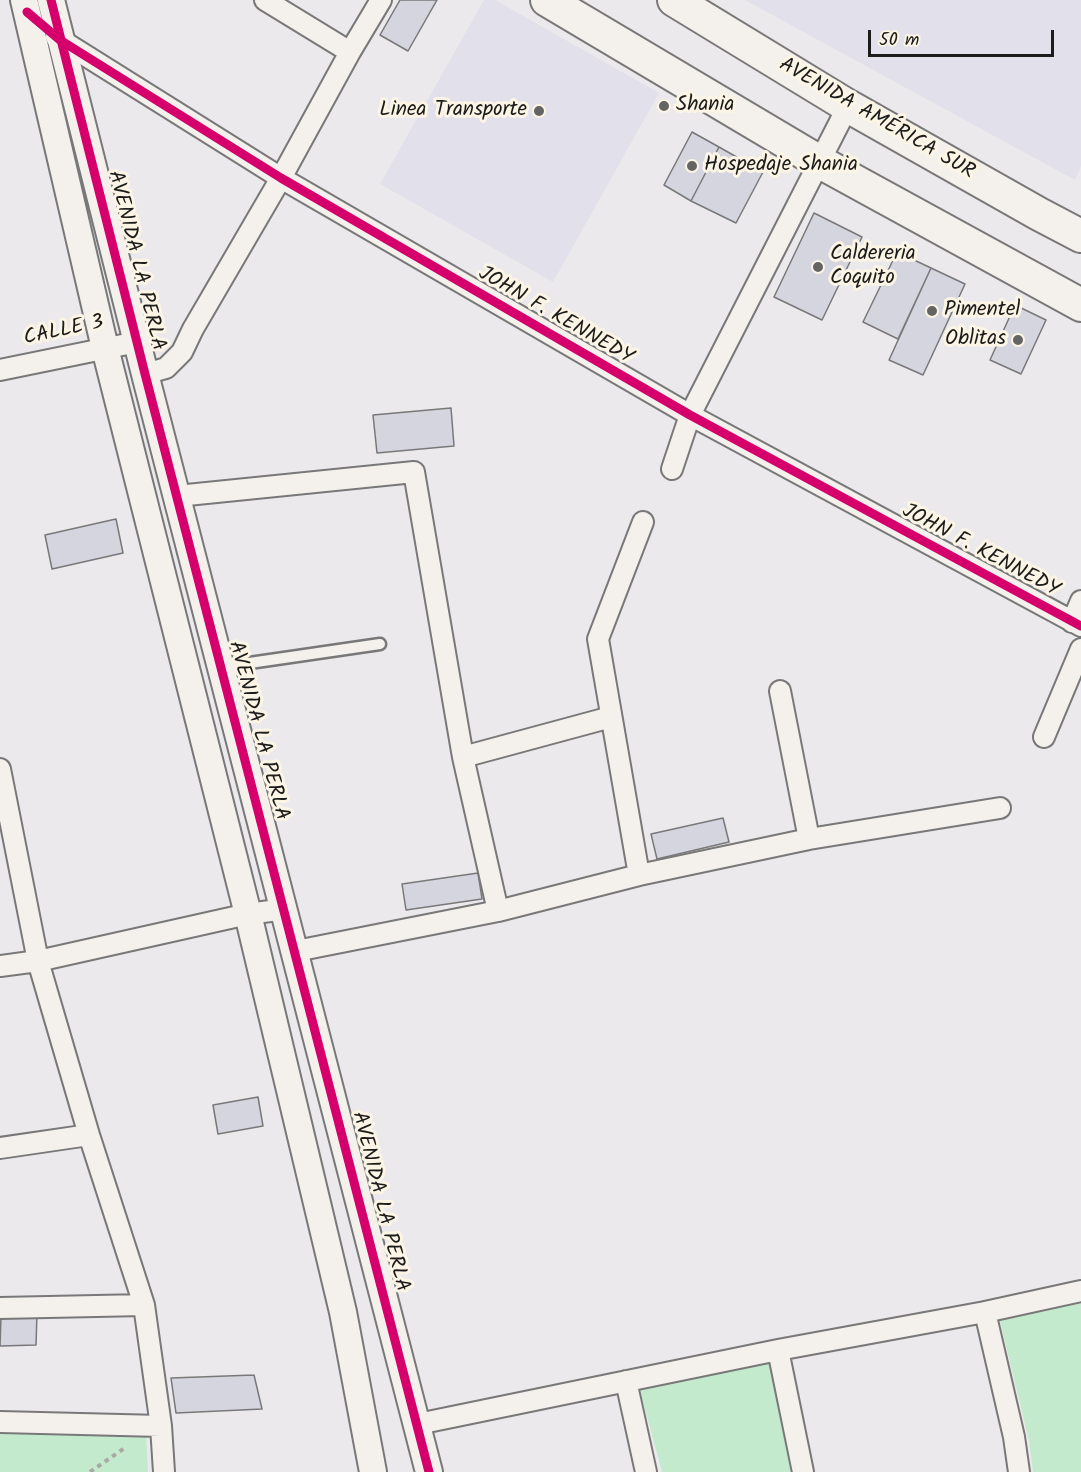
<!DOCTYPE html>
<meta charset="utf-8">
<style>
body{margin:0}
#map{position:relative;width:1081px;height:1472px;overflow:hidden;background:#ebe9eb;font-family:Kalam,sans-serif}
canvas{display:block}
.scale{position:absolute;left:868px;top:30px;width:186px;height:27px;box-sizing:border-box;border:3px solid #1c1c1c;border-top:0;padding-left:8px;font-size:18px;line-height:21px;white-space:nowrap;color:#1c1c1c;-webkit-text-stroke:4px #fcf5e5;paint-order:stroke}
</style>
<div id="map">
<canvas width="1081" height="1472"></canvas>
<div class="scale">50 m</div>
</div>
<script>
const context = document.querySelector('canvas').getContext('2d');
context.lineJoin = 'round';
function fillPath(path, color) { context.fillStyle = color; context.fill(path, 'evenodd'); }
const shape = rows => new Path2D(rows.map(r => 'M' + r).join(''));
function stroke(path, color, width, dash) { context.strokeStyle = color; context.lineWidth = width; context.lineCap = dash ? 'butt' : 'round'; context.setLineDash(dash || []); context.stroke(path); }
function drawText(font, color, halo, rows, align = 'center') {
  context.font = font + ' Kalam,sans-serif'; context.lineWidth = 6; context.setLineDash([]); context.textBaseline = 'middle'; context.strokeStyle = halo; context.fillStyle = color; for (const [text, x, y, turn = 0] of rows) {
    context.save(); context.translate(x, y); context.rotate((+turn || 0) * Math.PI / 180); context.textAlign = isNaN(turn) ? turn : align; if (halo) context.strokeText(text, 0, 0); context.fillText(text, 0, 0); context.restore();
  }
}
fillPath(shape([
 [484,0,495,0,659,93,553,282,380,184],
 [745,0,1081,0,1081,166,1075,180]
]), '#e2e0ea');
fillPath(shape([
 [1081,1298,1081,1472,1033,1472,1029,1441,999,1317],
 [769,1362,791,1472,662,1472,639,1387],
 [0,1432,146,1432,148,1472,0,1472]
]), '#c4eace');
const building = shape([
 [400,0,437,0,408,51,380,35,400,0],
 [692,132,719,147,691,201,664,185,692,132],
 [719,147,763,172,736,223,691,201,719,147],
 [814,213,862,237,822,320,774,297,814,213],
 [897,252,931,268,898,339,863,322,897,252],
 [931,268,965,284,923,375,889,360,931,268],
 [1015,305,1046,320,1021,374,990,360,1015,305],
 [451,408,454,446,377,453,373,415,451,408],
 [116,519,123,553,52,569,45,535,116,519],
 [723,818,729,842,657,859,651,834,723,818],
 [478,873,482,899,406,910,402,884,478,873],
 [258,1097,263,1126,218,1134,213,1105,258,1097],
 [37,1313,36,1345,0,1346,1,1316,37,1313],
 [254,1375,262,1409,176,1413,171,1378,254,1375]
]);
fillPath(building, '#d5d5e0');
stroke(building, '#797879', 1.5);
const service = shape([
 [222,667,380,644]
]);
const minor = shape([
 [265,0,350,52],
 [56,37,281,178,690,415,1081,626],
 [0,370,137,342],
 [145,374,166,368,182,352,193,329,281,178,350,52,381,0],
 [672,469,690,415,848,106],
 [177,496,414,472,463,757,498,911],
 [1072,622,1081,601],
 [780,691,809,839],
 [1044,737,1081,649],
 [463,757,611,717],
 [0,769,38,961,89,1135,144,1305,161,1426,164,1472],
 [639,875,598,639,643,522],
 [296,951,498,911,639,875,809,839,1000,808],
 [0,966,38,961,248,914,285,909],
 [0,1148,89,1135],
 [0,1308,144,1305],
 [985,1312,1014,1437,1019,1472],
 [778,1350,803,1472],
 [626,1381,646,1472],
 [0,1422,161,1426],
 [418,1424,778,1350,985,1312,1081,1291]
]);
const tertiary = shape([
 [24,0,105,348,248,914,343,1312,373,1472],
 [51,0,145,374,429,1472]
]);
const primary = shape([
 [547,0,818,161,1081,305],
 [674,0,848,106,1039,214,1081,236]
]);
stroke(service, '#797879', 15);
stroke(minor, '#797879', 24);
stroke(tertiary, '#797879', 30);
stroke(primary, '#797879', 36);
stroke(shape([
 [90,1472,126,1447]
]), '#aaa8a5', 4, [4.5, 4.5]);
stroke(service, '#f4f1ec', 10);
stroke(minor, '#f4f1ec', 20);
stroke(tertiary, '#f4f1ec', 26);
stroke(primary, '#f4f1ec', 32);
stroke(shape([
 [51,0,145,374,429,1472],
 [27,12,60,40,281,178,690,415,1081,626]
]), '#d6006c', 9);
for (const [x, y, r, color] of [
 [664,106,6,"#646464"],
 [539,111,6,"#646464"],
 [692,166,6,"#646464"],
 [818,267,6,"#646464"],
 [932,311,6,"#646464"],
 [1018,340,6,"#646464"]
]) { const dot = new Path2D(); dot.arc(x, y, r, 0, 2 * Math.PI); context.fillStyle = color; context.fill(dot); stroke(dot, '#fcf5e5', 2); }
drawText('21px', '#1c1c1c', '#fcf5e5', [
 ["Shania",676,106],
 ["Linea Transporte",527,111,"right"],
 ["Hospedaje Shania",704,166],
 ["Caldereria",830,255],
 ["Coquito",830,279],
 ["Pimentel",944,311],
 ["Oblitas",1006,340,"right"]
], 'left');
drawText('21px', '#1c1c1c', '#fcf5e5', [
 ["AVENIDA AMÉRICA SUR",876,120,30],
 ["AVENIDA LA PERLA",135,261,76],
 ["JOHN F. KENNEDY",555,317,30],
 ["CALLE 3",64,332,-12],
 ["JOHN F. KENNEDY",980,552,28],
 ["AVENIDA LA PERLA",257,731,75],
 ["AVENIDA LA PERLA",379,1202,76]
]);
</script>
